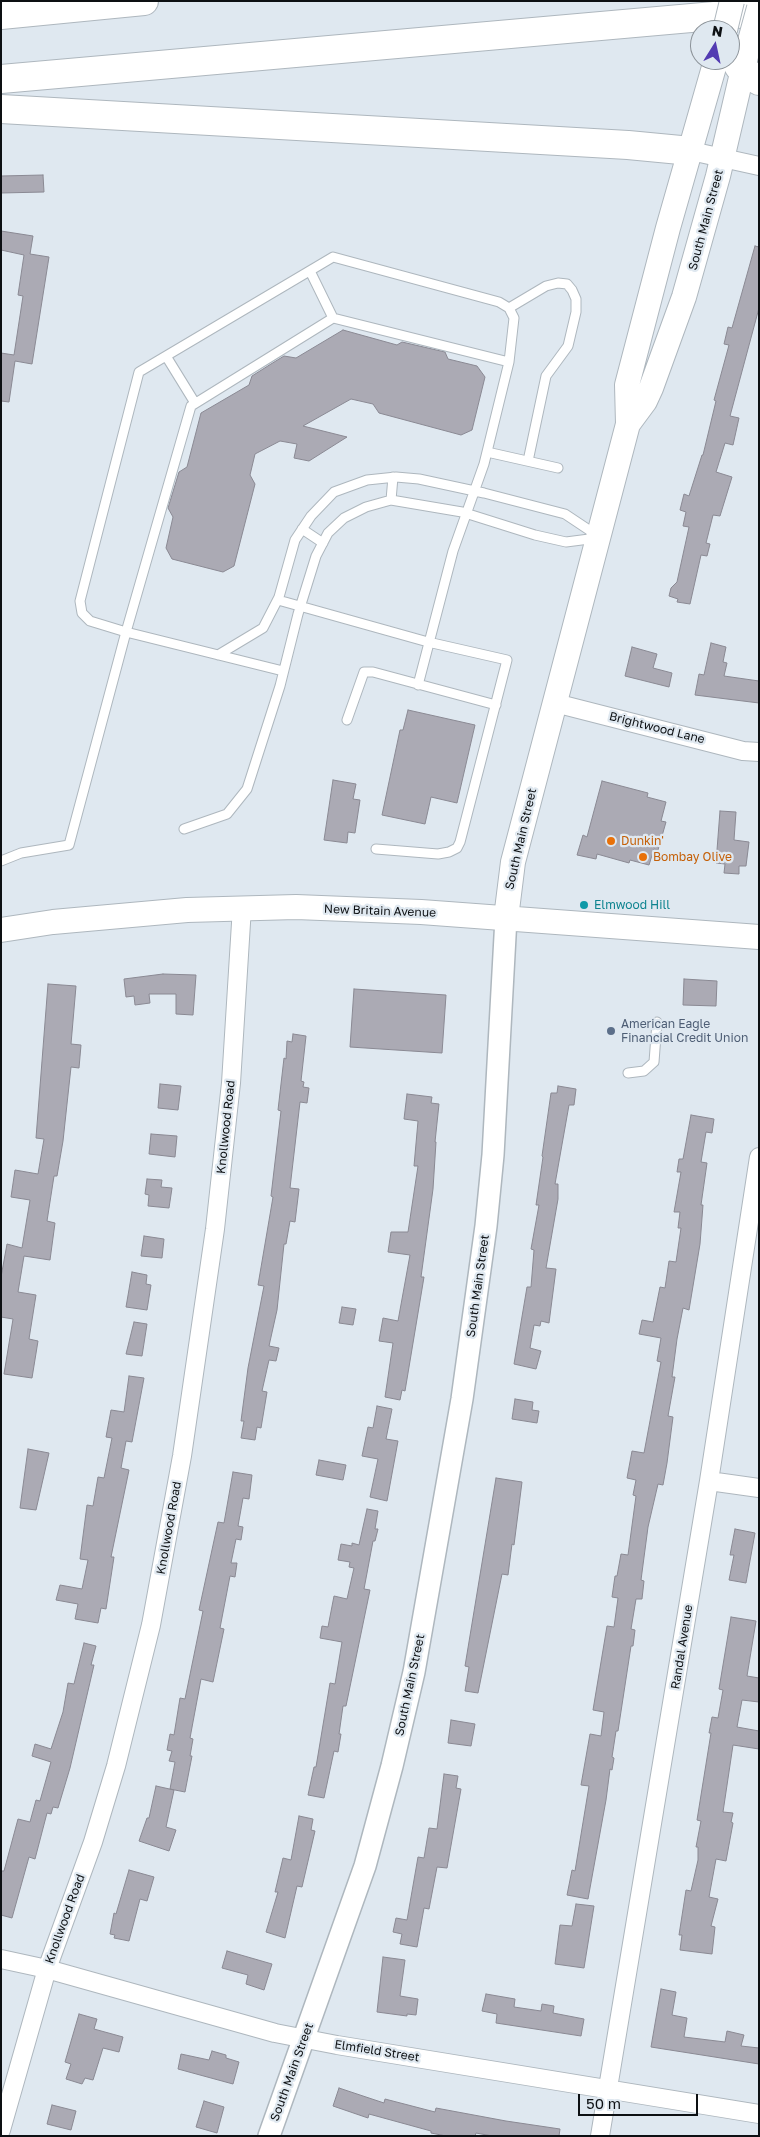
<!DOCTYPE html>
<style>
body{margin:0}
#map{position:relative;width:760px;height:2137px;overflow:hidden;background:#dfe8f0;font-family:"Golos Text",sans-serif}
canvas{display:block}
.frame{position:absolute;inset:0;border:2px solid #0d1013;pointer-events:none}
.north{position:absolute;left:690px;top:20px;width:50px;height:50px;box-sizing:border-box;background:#dfe8f0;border:1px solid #8b9298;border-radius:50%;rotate:10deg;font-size:14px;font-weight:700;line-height:20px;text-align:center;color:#0d1013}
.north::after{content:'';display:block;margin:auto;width:18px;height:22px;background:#533bb2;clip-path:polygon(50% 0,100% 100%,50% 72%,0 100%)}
.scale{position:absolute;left:578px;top:2094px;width:120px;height:22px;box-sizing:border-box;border:2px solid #0d1013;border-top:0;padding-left:6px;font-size:15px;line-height:18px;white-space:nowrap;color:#0d1013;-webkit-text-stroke:4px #dfe8f0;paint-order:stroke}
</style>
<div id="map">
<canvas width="760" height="2137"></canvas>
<div class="frame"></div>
<div class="north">N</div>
<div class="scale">50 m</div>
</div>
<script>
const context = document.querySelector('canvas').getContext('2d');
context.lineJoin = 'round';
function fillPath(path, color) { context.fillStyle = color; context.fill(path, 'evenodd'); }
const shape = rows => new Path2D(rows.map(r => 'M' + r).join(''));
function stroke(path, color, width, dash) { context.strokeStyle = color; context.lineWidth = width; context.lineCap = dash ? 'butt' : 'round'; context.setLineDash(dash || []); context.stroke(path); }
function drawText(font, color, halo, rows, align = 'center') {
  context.font = font + ' "Golos Text",sans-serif'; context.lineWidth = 4.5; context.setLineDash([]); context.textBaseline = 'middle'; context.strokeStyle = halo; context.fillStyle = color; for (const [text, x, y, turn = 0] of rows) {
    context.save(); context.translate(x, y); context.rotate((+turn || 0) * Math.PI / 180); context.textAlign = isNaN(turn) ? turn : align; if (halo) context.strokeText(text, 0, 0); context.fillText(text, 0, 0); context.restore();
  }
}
const building = shape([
 [43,175,44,192,1,193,1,176,43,175],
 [1,231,33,236,30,254,49,257,32,364,15,361,9,402,1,401,1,353,14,355,23,296,18,295,24,255,1,250,1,231],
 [755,246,759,247,759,308,730,416,739,418,733,445,725,443,716,472,732,477,720,516,713,515,706,543,710,544,707,556,701,555,690,604,677,602,678,599,669,596,671,588,677,582,689,527,683,526,686,512,680,510,684,494,689,496,702,455,703,455,716,401,714,400,729,345,724,344,728,327,732,328,755,246],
 [343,330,397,345,402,342,445,352,448,359,477,366,485,377,472,430,461,435,379,413,373,404,351,399,303,426,347,437,309,461,294,458,297,444,280,441,255,454,250,475,255,484,234,566,223,572,172,559,166,548,173,517,168,508,179,472,187,467,201,413,249,385,252,376,271,364,284,356,296,358,343,330],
 [711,643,726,647,723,662,727,663,724,676,759,681,759,703,695,695,699,674,704,675,711,643],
 [632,647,657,654,653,668,672,673,669,687,625,676,632,647],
 [408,710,475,725,457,803,431,797,425,824,382,815,400,730,403,730,408,710],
 [333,780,356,784,353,799,360,800,355,833,348,832,347,843,324,840,333,780],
 [602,781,648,793,647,797,666,802,661,821,666,822,658,850,654,849,649,865,630,860,629,863,597,854,596,859,577,855,583,835,587,837,602,781],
 [720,811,736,812,734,840,749,842,746,866,739,866,739,874,724,873,725,864,716,863,720,811],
 [163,974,196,975,193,1015,176,1014,176,994,149,994,150,1003,135,1005,134,996,126,997,124,979,163,974],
 [684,979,717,981,716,1006,683,1005,684,979],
 [48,984,76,986,71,1044,81,1045,79,1068,71,1067,63,1141,57,1176,54,1176,47,1221,55,1223,50,1260,24,1256,18,1292,36,1295,29,1339,38,1341,32,1378,4,1374,13,1319,1,1317,1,1277,7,1244,22,1248,30,1200,11,1197,15,1170,38,1174,44,1139,36,1138,48,984],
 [354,989,446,995,442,1053,350,1047,354,989],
 [293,1034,306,1036,301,1081,304,1082,303,1087,309,1088,307,1103,300,1102,290,1188,299,1189,295,1222,290,1221,286,1244,284,1244,277,1310,269,1346,279,1348,276,1361,269,1360,262,1391,267,1392,261,1428,257,1427,255,1440,241,1438,244,1421,241,1421,248,1368,264,1286,258,1285,273,1197,271,1196,281,1111,278,1110,284,1058,286,1059,287,1041,292,1042,293,1034],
 [160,1084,181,1086,178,1110,158,1108,160,1084],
 [558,1086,576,1089,574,1105,569,1105,555,1184,558,1184,558,1199,546,1268,556,1269,549,1323,541,1321,540,1326,534,1325,530,1348,541,1351,536,1369,514,1364,527,1287,531,1287,534,1250,531,1249,539,1205,536,1205,543,1157,542,1156,551,1093,557,1093,558,1086],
 [407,1094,432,1097,431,1103,439,1104,435,1142,436,1142,433,1189,421,1277,424,1277,405,1391,402,1390,400,1400,385,1397,393,1343,379,1341,383,1318,398,1321,410,1255,388,1252,391,1232,408,1232,418,1166,414,1166,418,1121,404,1119,407,1094],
 [691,1115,714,1119,712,1133,706,1132,701,1162,707,1163,701,1205,703,1205,700,1244,689,1310,683,1308,677,1339,672,1377,675,1377,668,1416,673,1417,667,1463,663,1485,658,1484,648,1527,641,1580,644,1581,642,1599,636,1599,631,1629,635,1630,633,1646,631,1646,618,1731,616,1731,612,1757,614,1758,612,1770,610,1769,606,1800,588,1899,567,1895,572,1870,575,1871,589,1786,581,1785,590,1734,601,1736,604,1712,593,1710,607,1626,614,1627,618,1598,612,1597,615,1576,617,1576,621,1554,628,1555,636,1496,633,1495,636,1480,627,1478,632,1451,644,1453,661,1362,657,1361,661,1338,639,1334,642,1320,653,1322,660,1287,665,1288,669,1261,676,1262,681,1228,678,1228,680,1212,674,1212,681,1172,677,1172,679,1159,683,1159,691,1115],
 [151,1134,177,1136,175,1157,149,1154,151,1134],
 [147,1179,162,1180,161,1187,172,1188,169,1208,148,1206,149,1195,145,1194,147,1179],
 [144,1236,164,1239,162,1258,141,1256,144,1236],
 [132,1272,147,1275,146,1284,151,1285,147,1310,126,1307,132,1272],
 [342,1307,356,1309,353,1325,339,1323,342,1307],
 [134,1322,147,1324,142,1356,126,1354,134,1322],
 [129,1376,144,1378,132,1442,126,1441,121,1468,129,1470,111,1557,114,1557,106,1609,101,1608,98,1623,75,1619,78,1604,56,1600,60,1585,82,1589,88,1560,80,1559,87,1505,93,1506,98,1477,104,1478,112,1438,106,1437,111,1410,124,1412,129,1376],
 [515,1399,533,1402,532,1410,539,1411,537,1423,512,1419,515,1399],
 [377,1406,392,1409,386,1439,398,1441,387,1501,370,1497,378,1459,362,1456,368,1427,373,1428,377,1406],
 [28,1449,49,1453,36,1510,20,1508,28,1449],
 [319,1460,346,1465,343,1480,316,1475,319,1460],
 [233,1472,252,1475,249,1499,243,1498,238,1526,243,1527,241,1540,236,1539,231,1563,237,1563,235,1577,230,1576,220,1628,224,1629,213,1682,201,1679,190,1738,193,1739,190,1756,192,1756,185,1792,170,1789,175,1762,169,1761,172,1751,167,1750,170,1734,174,1735,180,1698,185,1699,203,1611,199,1610,218,1522,224,1523,233,1472],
 [496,1478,522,1482,514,1545,512,1544,508,1575,502,1574,478,1693,465,1691,469,1667,465,1666,496,1478],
 [367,1509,378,1511,375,1529,378,1529,375,1541,373,1541,364,1589,370,1590,346,1706,343,1706,339,1734,341,1734,338,1752,334,1751,324,1798,308,1795,314,1767,316,1767,330,1683,335,1684,342,1642,320,1638,322,1626,328,1627,334,1596,347,1599,354,1568,349,1567,350,1562,338,1560,341,1544,352,1546,352,1543,359,1545,367,1509],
 [735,1529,755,1533,746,1583,729,1580,734,1555,730,1555,735,1529],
 [731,1617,756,1621,747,1676,759,1678,759,1702,742,1700,737,1727,759,1731,759,1749,733,1745,723,1812,733,1813,731,1822,733,1823,726,1861,716,1859,709,1897,718,1899,711,1926,715,1927,712,1954,680,1950,682,1935,679,1935,686,1890,691,1891,698,1860,698,1847,696,1847,701,1821,697,1820,711,1733,709,1733,712,1717,718,1718,723,1690,719,1689,731,1617],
 [84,1643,96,1646,91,1665,94,1665,70,1768,58,1808,53,1807,51,1814,47,1813,35,1859,29,1857,12,1918,1,1915,1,1871,4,1871,18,1819,30,1822,36,1800,40,1801,51,1762,32,1756,35,1744,51,1749,63,1712,68,1683,74,1684,84,1643],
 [451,1720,475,1724,471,1746,448,1743,451,1720],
 [444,1774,458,1776,456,1788,461,1789,447,1868,437,1867,429,1909,424,1908,417,1947,400,1944,402,1934,393,1932,396,1918,407,1920,418,1857,424,1858,429,1828,437,1829,444,1774],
 [156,1786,174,1790,166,1827,176,1830,169,1851,139,1841,147,1818,149,1818,156,1786],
 [299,1816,313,1819,311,1830,315,1831,302,1887,297,1886,285,1938,266,1932,278,1892,275,1892,283,1858,291,1860,299,1816],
 [129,1870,154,1877,147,1901,140,1899,129,1941,114,1938,115,1935,110,1934,114,1913,116,1914,129,1870],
 [576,1904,594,1906,584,1968,555,1964,560,1925,572,1926,576,1904],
 [227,1951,272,1964,264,1990,246,1984,248,1975,222,1968,227,1951],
 [383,1957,405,1960,400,1996,418,1999,416,2015,407,2014,407,2016,377,2012,383,1957],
 [661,1989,676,1992,672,2015,687,2018,684,2037,725,2042,727,2031,744,2035,741,2046,759,2048,759,2064,651,2047,661,1989],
 [486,1994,515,1999,514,2007,541,2011,542,2004,554,2006,553,2013,584,2019,581,2036,496,2023,497,2014,482,2011,486,1994],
 [79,2014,97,2019,94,2029,123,2037,119,2052,103,2048,93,2080,85,2078,82,2084,66,2079,71,2064,65,2062,79,2014],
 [212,2051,226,2055,226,2058,239,2062,233,2084,178,2069,181,2054,209,2060,212,2051],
 [339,2088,384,2103,385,2099,435,2112,436,2108,506,2121,560,2129,559,2136,492,2136,476,2133,475,2136,446,2136,431,2133,431,2131,369,2114,368,2118,333,2106,339,2088],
 [204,2101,224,2107,217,2133,196,2127,204,2101],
 [52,2105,76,2111,71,2130,47,2124,52,2105]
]);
fillPath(building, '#abaab4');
stroke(building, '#8a8993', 1);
const service = shape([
 [310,271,333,318],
 [509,308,546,286,558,283,567,284,572,290,576,299,576,312,568,346,546,376,528,461],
 [166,356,195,403],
 [487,452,558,468],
 [391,500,393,477],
 [302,529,323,543],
 [278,600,428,642,507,660,460,842,457,848,449,852,438,854,376,849],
 [218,655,263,628,279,597,295,540,311,516,334,492,367,480,396,477,419,479,484,493,565,514,598,536],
 [283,671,126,632,191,406,333,318,509,362],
 [347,720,364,672,373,672,496,705],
 [184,829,227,814,247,789,280,686,298,614,316,556,328,533,344,518,366,507,391,500,462,512,535,535,566,542,597,538],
 [1,861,21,853,69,845,126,632,90,621,82,613,80,601,139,372,333,257,499,302,509,308,514,318,509,362,484,464,453,551,418,685],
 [628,1073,644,1071,654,1062,657,1022]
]);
const minor = shape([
 [691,151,759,166],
 [555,703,743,751,759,752],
 [709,1481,759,1488],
 [1,1959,47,1969,275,2033,337,2045,759,2114],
 [1,2130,47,1969,93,1842,116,1766,151,1625,182,1456,215,1229,231,1083,242,907],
 [600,2136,709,1481,759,1157]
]);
const tertiary = shape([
 [269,2136,365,1866,392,1766,414,1672,462,1399,486,1226,493,1155,506,918]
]);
const secondary = shape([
 [628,424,645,401,651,388,684,297,718,176,747,52],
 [506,918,513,862,628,424,627,385,668,228,716,60],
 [1,930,53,922,187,910,296,907,421,912,759,937]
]);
const motorway = shape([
 [1,15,144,1],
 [730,51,739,67,759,81],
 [1,79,759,12],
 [1,109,628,145,691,151]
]);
stroke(service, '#aeb7be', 11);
stroke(minor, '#aeb7be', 20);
stroke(tertiary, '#aeb7be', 24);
stroke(secondary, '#aeb7be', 26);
stroke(motorway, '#aeb7be', 30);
stroke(service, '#fff', 9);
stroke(minor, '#fff', 18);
stroke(tertiary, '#fff', 21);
stroke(secondary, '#fff', 24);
stroke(motorway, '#fff', 28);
const secondaryBridge = shape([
 [725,30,732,1],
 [747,52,759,8]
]);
stroke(secondaryBridge, '#aeb7be', 26, []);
stroke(secondaryBridge, '#fff', 24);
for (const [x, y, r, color] of [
 [611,841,5,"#e8710a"],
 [643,857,5,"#e8710a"],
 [584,905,5,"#0f9aa8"],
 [611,1031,5,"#5c6f8a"]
]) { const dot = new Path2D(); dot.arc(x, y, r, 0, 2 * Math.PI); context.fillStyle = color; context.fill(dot); stroke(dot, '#dfe8f0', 2); }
drawText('12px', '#0d1013', '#dfe8f0', [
 ["South Main Street",706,220,-75],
 ["Brightwood Lane",657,728,14],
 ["South Main Street",521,839,-77],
 ["New Britain Avenue",380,911,2],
 ["Knollwood Road",226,1127,-84],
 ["South Main Street",478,1286,-82],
 ["Knollwood Road",169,1528,-80],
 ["Randal Avenue",682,1647,-81],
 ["South Main Street",410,1685,-78],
 ["Knollwood Road",65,1919,-70],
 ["Elmfield Street",377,2051,9],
 ["South Main Street",292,2072,-70]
]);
drawText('12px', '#c56008', '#dfe8f0', [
 ["Dunkin'",621,841],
 ["Bombay Olive",653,857]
], 'left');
drawText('12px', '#0d838f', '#dfe8f0', [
 ["Elmwood Hill",594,905]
], 'left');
drawText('12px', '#4e5e75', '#dfe8f0', [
 ["American Eagle",621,1024],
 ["Financial Credit Union",621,1038]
], 'left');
</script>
